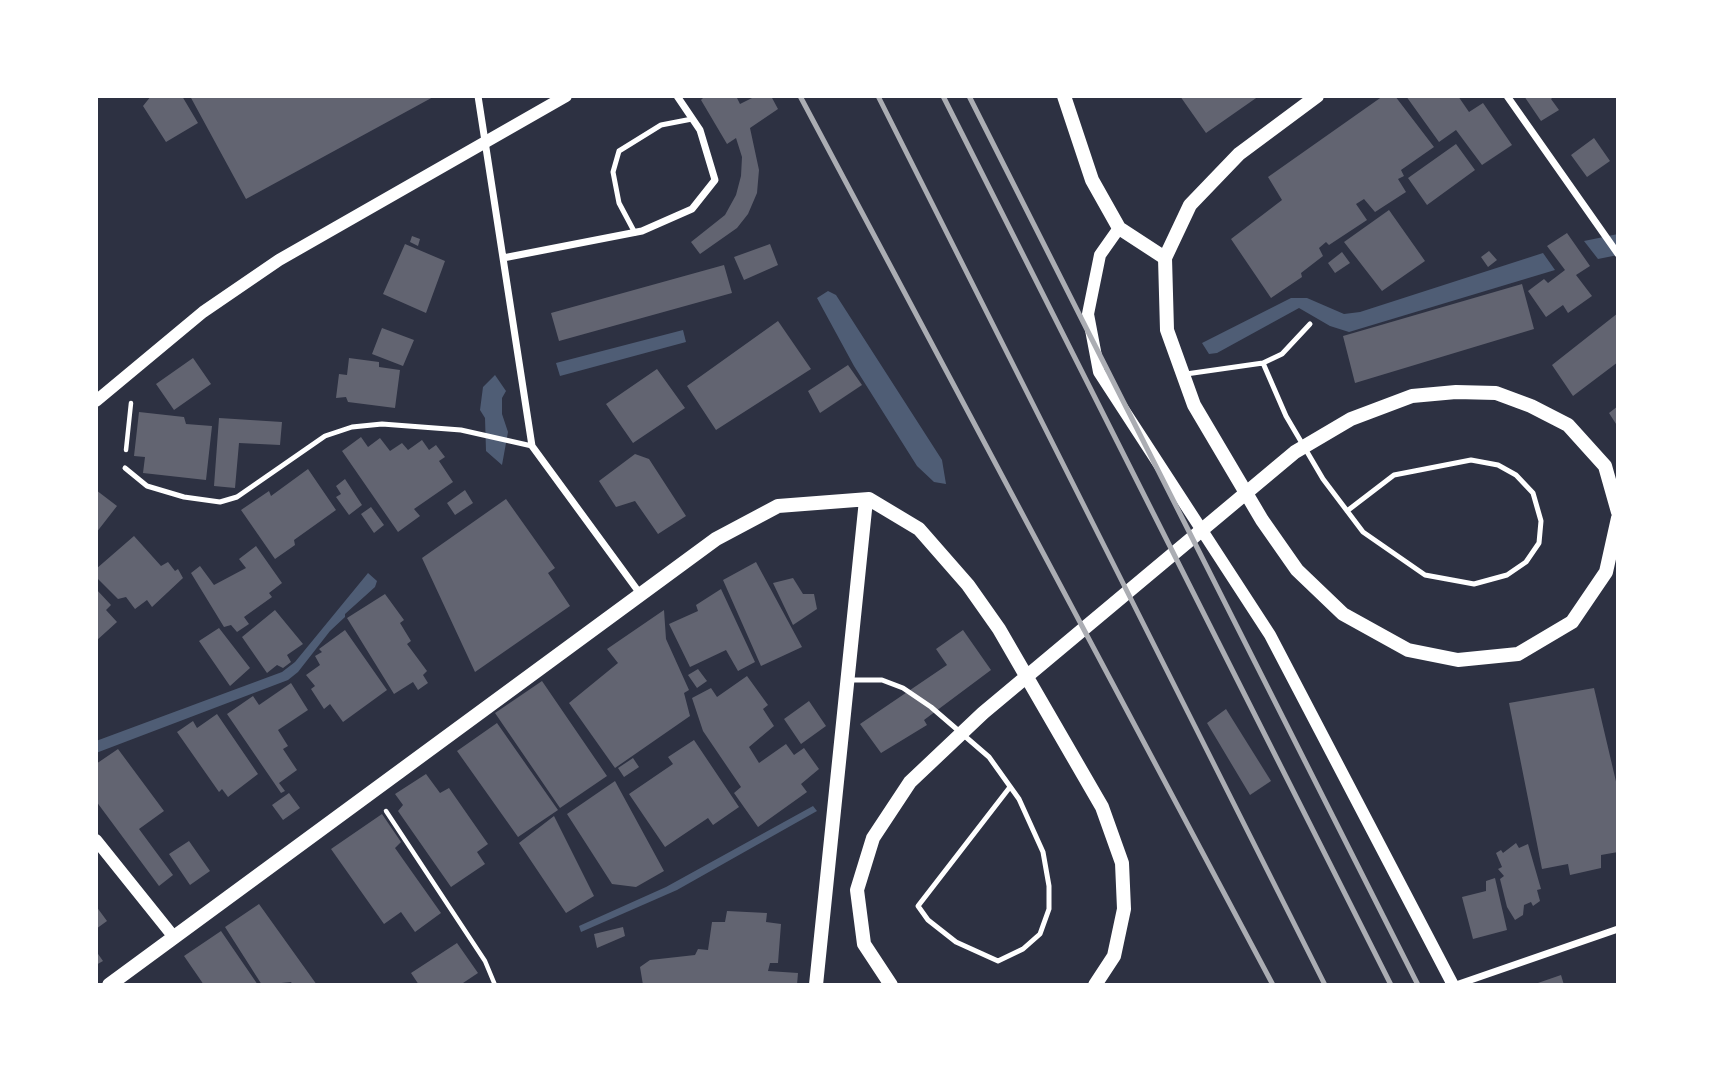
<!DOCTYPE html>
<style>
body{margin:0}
#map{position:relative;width:1714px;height:1081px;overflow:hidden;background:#2d3142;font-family:"DM Sans",sans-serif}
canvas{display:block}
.frame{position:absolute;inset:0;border:98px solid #fff;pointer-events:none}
</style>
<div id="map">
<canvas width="1714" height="1081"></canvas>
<div class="frame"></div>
</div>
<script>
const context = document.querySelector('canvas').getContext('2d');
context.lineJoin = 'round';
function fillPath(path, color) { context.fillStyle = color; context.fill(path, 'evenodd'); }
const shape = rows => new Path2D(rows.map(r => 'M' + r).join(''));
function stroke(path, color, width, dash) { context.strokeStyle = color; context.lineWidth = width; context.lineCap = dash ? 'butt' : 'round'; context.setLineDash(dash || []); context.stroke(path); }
fillPath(shape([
 [1618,234,1618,255,1598,259,1584,241],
 [1543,253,1555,270,1349,332,1330,326,1299,308,1217,353,1209,354,1202,343,1291,298,1307,298,1344,314,1360,312],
 [828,291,836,295,942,460,946,484,934,482,917,466,854,366,817,298],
 [683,330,686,342,560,376,556,363],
 [495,375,506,391,502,398,502,414,508,432,502,465,486,451,485,418,480,410,483,387],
 [368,573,377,581,375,587,345,614,345,617,330,631,298,672,288,680,96,753,96,741,282,672,295,662],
 [813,806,817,811,677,890,581,932,579,926,666,887]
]), '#4f5d75');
fillPath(shape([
 [151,96,182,96,198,123,166,142,143,106],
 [190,96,435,96,246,199],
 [705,96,736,96,740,104,756,96,771,96,778,109,750,128,759,170,757,193,748,214,737,228,700,254,691,242,725,215,736,195,741,176,742,157,736,138,727,144,701,100],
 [1180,96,1259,96,1206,133],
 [1383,96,1395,96,1434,147,1401,170,1404,176,1398,179,1406,192,1375,212,1364,199,1356,204,1367,220,1329,245,1326,242,1319,248,1323,256,1301,273,1302,277,1271,298,1231,239,1282,200,1268,177],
 [1406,96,1458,96,1469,112,1483,103,1512,145,1482,165,1456,130,1439,142],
 [1524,96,1554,96,1551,99,1559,110,1541,121],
 [1594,138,1610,161,1587,177,1571,155],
 [1456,144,1475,170,1427,205,1408,178],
 [1389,210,1425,261,1382,291,1344,242],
 [1567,233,1590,266,1576,275,1592,296,1568,313,1563,305,1546,317,1528,291,1544,279,1548,283,1565,270,1547,246],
 [412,236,420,239,418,246,410,242],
 [405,244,445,261,426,313,383,294],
 [770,244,778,265,744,280,734,257],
 [1489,251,1497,260,1488,267,1481,257],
 [1342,252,1350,263,1335,273,1328,263],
 [724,265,732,293,559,341,551,313],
 [1522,284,1534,329,1355,383,1343,336],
 [1618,313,1618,362,1573,396,1552,365],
 [778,321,811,369,716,430,687,386],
 [382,328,414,340,403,366,372,354],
 [193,358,211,384,174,410,156,384],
 [349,358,379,362,379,367,400,370,395,408,348,402,346,397,336,398,339,374,347,375],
 [848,365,862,385,820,413,808,391],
 [657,369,685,408,633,443,606,404],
 [1618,406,1618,427,1609,413],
 [139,412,184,417,186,424,212,426,206,480,143,473,145,457,134,456],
 [219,418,282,422,280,445,239,443,235,488,214,486],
 [361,437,368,447,380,438,390,451,402,443,408,450,422,440,429,450,436,445,445,457,439,461,453,482,414,509,420,516,398,532,342,451],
 [635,454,649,459,686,516,658,534,635,501,616,507,599,481],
 [308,469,336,510,294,540,295,545,275,559,241,510,269,491,271,496],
 [345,479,362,505,349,515,336,497,341,494,336,486],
 [96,490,117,506,96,533],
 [465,490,473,503,455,515,447,503],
 [506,499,555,568,548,573,570,606,475,672,422,558],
 [371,507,384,525,374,533,361,514],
 [134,536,161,566,168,562,175,571,178,569,183,578,152,607,147,600,135,609,126,597,118,599,96,577,96,569],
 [256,546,282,583,269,593,272,597,244,617,249,624,237,632,231,625,224,627,191,573,200,566,214,585,246,568,239,559],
 [756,562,802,647,761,666,723,580],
 [793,578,803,594,814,594,817,609,793,625,773,583],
 [96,589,111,605,106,610,117,622,96,641],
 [721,589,755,662,738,671,726,650,690,667,669,624,698,611,696,605],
 [385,594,404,620,400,623,411,641,407,644,427,671,423,675,428,683,418,690,413,682,394,694,347,618],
 [275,610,303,644,287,655,291,662,283,668,277,665,267,673,242,637],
 [664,610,666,639,689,690,684,693,690,716,615,768,569,703,618,663,607,649],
 [219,628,250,668,230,686,199,641],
 [345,630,387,690,343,722,330,704,324,709,311,689,315,686,306,675,320,665,315,656,322,652,319,649],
 [963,630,991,670,924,720,927,725,881,753,860,724,947,665,936,649],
 [698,669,707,681,697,688,688,675],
 [747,676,768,705,763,709,774,726,749,747,759,763,786,744,794,755,804,748,819,769,801,784,807,792,758,827,734,793,741,787,703,731,692,698,711,688,717,697],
 [542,681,607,776,560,808,495,713],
 [291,683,308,710,278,730,288,746,283,749,297,770,279,783,285,791,281,793,227,714,253,696,259,705],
 [1594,688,1618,790,1618,852,1601,855,1601,868,1570,875,1568,864,1542,869,1509,703],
 [809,701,826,726,801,744,784,719],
 [1226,709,1271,781,1250,795,1207,723],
 [217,714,258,774,228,797,222,789,219,792,177,732,193,721,197,728],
 [497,723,558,810,518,837,457,751],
 [694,740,739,807,713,825,708,818,665,847,629,794,673,764,668,757],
 [118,749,164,811,139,829,173,875,159,886,96,801,96,764],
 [633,758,639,767,624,777,618,768],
 [426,774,440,793,449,788,488,844,477,852,485,864,451,887,398,811,403,805,395,794],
 [615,781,664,871,636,887,612,884,567,814],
 [289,793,300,808,283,820,272,805],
 [382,814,401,842,395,848,441,913,415,932,401,912,384,924,331,849],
 [554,816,594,896,566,913,519,843],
 [189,841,210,871,190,885,169,854],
 [1516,843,1519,848,1528,844,1541,889,1537,890,1540,901,1533,906,1531,902,1524,905,1523,915,1515,920,1507,907,1500,879,1504,876,1498,869,1502,867,1496,853,1501,850,1503,853],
 [1495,878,1507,930,1473,939,1462,897,1486,891,1486,881],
 [259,904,317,985,293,985,291,982,262,985,225,927],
 [96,906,107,921,96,929],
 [727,911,767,913,766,922,781,924,778,963,770,963,768,971,798,973,797,985,643,985,640,967,650,960,695,955,698,949,708,950,712,922,725,922],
 [623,927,625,936,597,948,594,934],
 [221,931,258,985,204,985,184,956],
 [457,943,478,973,460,985,419,985,411,973],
 [96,951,103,961,96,965],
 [1561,975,1564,985,1535,985,1535,984]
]), '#626471');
stroke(shape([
 [126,450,131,403],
 [386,811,485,961,495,985]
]), '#fff', 4.5);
stroke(shape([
 [635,233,619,203,613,172,619,151,661,125,692,119],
 [1263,363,1286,416,1323,479,1363,532,1425,575,1474,584,1507,575,1526,562,1539,543,1541,521,1533,493,1516,475,1498,465,1471,460,1394,475,1347,511],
 [1186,374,1263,363,1282,354,1310,324],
 [125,468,147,486,184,497,220,502,237,497,325,436,352,427,382,424,461,430,532,446],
 [850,680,882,680,903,688,931,707,989,757,1019,799,1043,852,1049,886,1049,909,1040,934,1023,949,998,961,956,942,928,920,918,906,1010,787]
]), '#fff', 5);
stroke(shape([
 [478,96,532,446,641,595],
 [1507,96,1618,254],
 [503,258,642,231,692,209,715,180,700,130,677,96],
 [1456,985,1618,929]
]), '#fff', 7);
stroke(shape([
 [1119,228,1100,255,1088,314,1099,372,1270,635,1453,985],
 [96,401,203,312,279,260,566,96],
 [96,840,173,936]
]), '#fff', 12);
stroke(shape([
 [1064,96,1092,180,1119,228,1165,258],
 [1317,96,1239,154,1190,205,1165,258,1167,330,1194,405,1262,520,1297,570,1343,614,1408,650,1458,660,1518,654,1572,622,1606,572,1618,518],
 [109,985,716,539,778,506,869,499,919,529,968,585,999,629,1102,807,1122,863,1124,909,1114,956,1095,985],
 [816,985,866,500],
 [891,985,864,944,857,890,873,838,910,782,983,713,1295,452,1351,419,1412,396,1456,392,1496,393,1531,406,1568,425,1605,466,1618,512]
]), '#fff', 14);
stroke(shape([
 [800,96,1273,985],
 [878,96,1325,985],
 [943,96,1391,985],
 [969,96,1418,985]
]), '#abadb3', 5);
</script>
